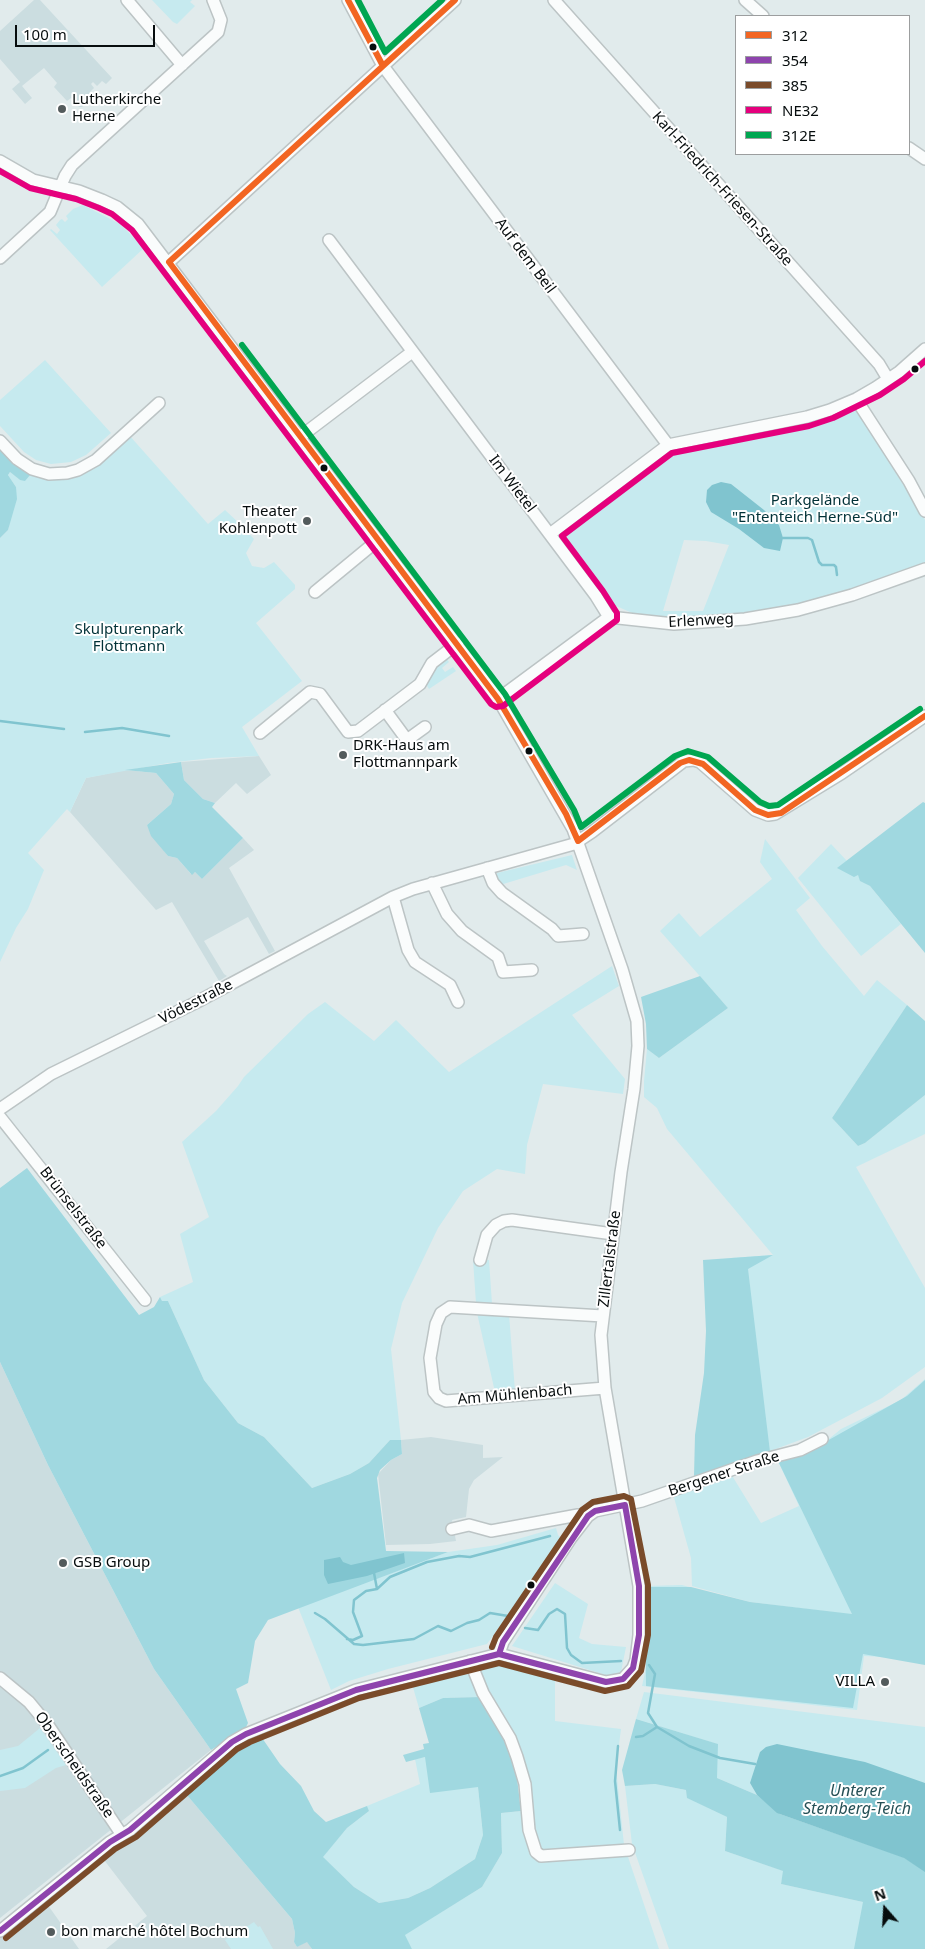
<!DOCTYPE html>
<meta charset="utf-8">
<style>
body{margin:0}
#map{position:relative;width:925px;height:1949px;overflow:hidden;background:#e1ebec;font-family:"Noto Sans",sans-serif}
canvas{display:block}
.legend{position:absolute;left:735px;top:15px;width:175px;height:140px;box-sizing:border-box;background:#fff;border:1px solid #9c9e9f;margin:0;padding:6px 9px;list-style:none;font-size:15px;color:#070d0e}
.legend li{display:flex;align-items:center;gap:10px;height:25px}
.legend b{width:25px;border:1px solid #9c9e9f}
.north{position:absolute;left:860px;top:1884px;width:50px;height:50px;-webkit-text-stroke:4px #fff;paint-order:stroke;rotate:341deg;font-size:14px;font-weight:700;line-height:20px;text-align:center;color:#070d0e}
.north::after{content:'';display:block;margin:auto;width:18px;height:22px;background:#070d0e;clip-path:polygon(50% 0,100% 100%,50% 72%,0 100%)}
.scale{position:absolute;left:15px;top:25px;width:140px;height:22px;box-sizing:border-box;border:2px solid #070d0e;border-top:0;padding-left:6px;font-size:15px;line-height:18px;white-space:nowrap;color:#070d0e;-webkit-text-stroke:4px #fff;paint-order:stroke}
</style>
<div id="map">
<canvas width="925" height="1949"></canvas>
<ul class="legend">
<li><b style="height:6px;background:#f26522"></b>312</li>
<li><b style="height:6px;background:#8e44ad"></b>354</li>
<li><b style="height:6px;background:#7a4b2a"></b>385</li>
<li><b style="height:6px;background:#e5007d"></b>NE32</li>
<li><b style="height:6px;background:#00a651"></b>312E</li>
</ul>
<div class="north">N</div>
<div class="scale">100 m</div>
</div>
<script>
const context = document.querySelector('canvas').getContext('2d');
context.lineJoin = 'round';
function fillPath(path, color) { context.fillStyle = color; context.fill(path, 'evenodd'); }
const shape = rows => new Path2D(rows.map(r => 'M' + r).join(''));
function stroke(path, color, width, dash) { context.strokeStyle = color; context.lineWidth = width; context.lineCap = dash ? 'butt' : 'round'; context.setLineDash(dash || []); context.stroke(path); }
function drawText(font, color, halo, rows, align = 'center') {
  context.font = font + ' "Noto Sans",sans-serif'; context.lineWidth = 4; context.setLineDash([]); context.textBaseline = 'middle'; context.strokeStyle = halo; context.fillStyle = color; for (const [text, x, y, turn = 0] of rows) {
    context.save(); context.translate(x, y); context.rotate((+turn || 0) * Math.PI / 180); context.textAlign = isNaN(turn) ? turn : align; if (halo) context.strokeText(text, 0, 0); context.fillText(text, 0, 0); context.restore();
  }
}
fillPath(shape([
 [34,0,40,0,112,78,106,84,102,81,97,86,93,82,91,84,94,88,90,92,93,96,82,107,79,107,71,98,67,101,54,87,57,83,44,68,22,86,32,98,25,104,12,89,20,82,0,59,0,31],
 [259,756,271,775,247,794,236,783,215,803,203,799,184,780,181,762],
 [125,770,156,773,174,794,171,804,147,825,168,856,177,858,191,874,195,872,202,879,243,838,254,850,229,868,275,951,269,954,248,917,246,918,204,941,224,974,227,976,219,981,172,902,156,910,70,812,86,778],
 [0,1362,48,1465,154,1669,211,1750,0,1918],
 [431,1437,483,1445,483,1458,503,1457,474,1480,469,1489,466,1517,452,1520,456,1541,430,1544,386,1545,378,1474,391,1460,402,1454,401,1440],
 [186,1794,292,1919,295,1933,294,1942,297,1947,307,1941,312,1949,106,1949,147,1916,101,1856,131,1836,179,1797],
 [45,1901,79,1949,0,1949,0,1938]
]), '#cbdde0');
fillPath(shape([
 [152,0,192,0,190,2,195,6,177,24,173,22],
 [83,205,120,224,144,248,102,287,50,230,51,229,57,234,60,230,56,225,60,220,62,219,65,222,68,219,66,216,73,209],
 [45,360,111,433,86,455,71,462,51,464,36,460,24,452,0,426,0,400],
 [851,407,857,410,925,520,925,564,863,587,770,612,681,619,639,616,614,605,599,593,564,547,565,528,670,451,682,446],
 [684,540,706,541,729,545,703,611,663,611],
 [129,435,208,524,225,510,240,524,254,539,246,553,252,566,264,568,274,562,295,585,295,589,256,623,302,681,242,727,259,756,211,758,168,763,86,778,70,812,67,809,28,853,44,870,28,909,16,928,0,962,0,538,8,530,16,487,8,475,10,472,20,480,29,472,52,478],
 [446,658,449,662,442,668,445,672,453,667,456,671,429,689,426,684,435,667],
 [765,839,810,898,796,910,822,946,864,996,877,980,907,1005,832,1118,858,1146,865,1143,925,1095,925,1134,856,1167,925,1288,925,1367,882,1398,808,1437,746,1460,731,1258,773,1255,667,1129,657,1108,644,1097,644,1081,647,1049,659,1058,728,1008,660,931,679,913,700,937,772,879,760,862],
 [831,844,847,861,838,868,858,875,861,881,870,886,901,924,861,956,798,878],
 [572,855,577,870,566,865,500,885,496,879,497,873],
 [612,966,619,986,572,1015,625,1079,623,1094,543,1084,527,1145,525,1174,497,1169,463,1191,438,1228,402,1303,391,1349,401,1440,390,1440,369,1463,350,1474,312,1488,264,1437,238,1423,204,1380,168,1301,162,1301,160,1297,193,1282,180,1234,209,1217,182,1142,216,1111,238,1086,244,1077,308,1014,325,1002,374,1041,396,1020,449,1072],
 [473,1260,489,1260,492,1304,476,1303],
 [477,1313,509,1314,515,1391,495,1392],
 [925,1379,925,1659,864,1656,857,1710,642,1686,647,1663,648,1586,682,1585,732,1599,799,1615,847,1614,750,1602,692,1586,691,1558,673,1494,731,1474,761,1523,799,1506,777,1459,819,1447,841,1429,901,1400],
 [556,1528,558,1535,562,1539,487,1644,388,1669,349,1681,331,1690,298,1607,448,1552,497,1545],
 [555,1583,588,1604,579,1638,592,1644,626,1647,621,1672,609,1676,512,1646],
 [494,1663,528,1667,555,1676,555,1721,621,1729,616,1768,624,1845,659,1949,412,1949,404,1935,482,1887,502,1853,501,1813,532,1810,479,1671,480,1667],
 [465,1670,470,1672,480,1697,443,1698,419,1708,412,1684],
 [644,1692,925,1727,925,1783,750,1783,757,1795,717,1778,717,1744,636,1719],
 [40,1728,66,1765,56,1768,25,1788,0,1791,0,1750,18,1746],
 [425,1757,478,1787,483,1835,475,1859,430,1888,408,1898,379,1903,354,1887,322,1857,347,1828,369,1811,367,1806,420,1784,415,1759],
 [655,1784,686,1790,688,1798,727,1817,725,1851,784,1871,781,1884,863,1902,925,1949,669,1949,632,1844,625,1786],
 [254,1922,258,1927,260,1926,273,1949,231,1949,225,1940]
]), '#c6eaef');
fillPath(shape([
 [0,447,30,475,25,481,20,480,10,472,8,475,16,487,17,499,8,530,0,538],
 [181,762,184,780,203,799,215,803,212,807,243,838,202,879,195,872,192,875,177,858,168,856,151,836,147,825,171,804,174,794,156,773,125,770],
 [923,802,925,803,925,953,870,886,860,881,858,875,854,877,837,868],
 [700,976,728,1008,659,1058,647,1049,646,1024,641,997],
 [907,1005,925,1021,925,1095,865,1143,858,1146,832,1118],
 [27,1168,139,1315,154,1307,160,1297,162,1301,168,1301,204,1380,238,1423,264,1437,312,1488,350,1474,369,1463,390,1440,401,1440,402,1454,391,1460,380,1470,377,1478,386,1551,448,1552,268,1620,255,1641,248,1683,236,1689,248,1723,245,1729,211,1750,154,1669,48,1465,0,1362,0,1188],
 [773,1255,748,1269,770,1452,694,1476,695,1435,704,1373,706,1331,703,1260],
 [925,1380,925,1665,863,1654,853,1708,646,1686,645,1587,691,1587,750,1602,852,1614,777,1459,802,1455,907,1396],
 [480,1697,506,1734,516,1770,521,1811,501,1813,502,1853,482,1887,405,1935,412,1949,312,1949,307,1942,297,1947,294,1942,295,1933,292,1919,186,1794,189,1785,239,1745,260,1735,280,1764,301,1786,314,1811,326,1822,367,1806,369,1811,347,1828,323,1857,354,1887,379,1903,408,1898,430,1888,475,1859,483,1835,478,1787,430,1793,425,1757,406,1762,403,1755,424,1749,423,1744,429,1743,419,1708,443,1698],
 [636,1719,718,1744,717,1778,757,1795,780,1814,903,1857,925,1871,925,1949,854,1949,863,1902,781,1884,783,1871,725,1851,727,1817,687,1798,686,1790,655,1784,625,1786,622,1770]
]), '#a0d8e0');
fillPath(shape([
 [721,482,731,484,764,510,779,525,783,538,780,551,764,548,739,529,711,512,706,502,707,490,712,485],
 [404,1553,405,1563,367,1576,328,1584,324,1575,324,1560,340,1557,343,1562,351,1565],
 [777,1744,865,1762,925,1783,925,1872,904,1858,777,1813,757,1795,750,1783,760,1752,766,1747]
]), '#80c4cf');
stroke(shape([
 [783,538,808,538,812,540,819,562,822,565,834,565,836,567,837,575],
 [0,721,64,729],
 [85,732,122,728,169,736],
 [374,1573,377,1589],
 [315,1613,325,1619,354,1644,363,1645,414,1639,438,1626,451,1631,467,1623,479,1620,490,1613,508,1616],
 [525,1628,538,1630,549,1614,557,1609,565,1614,567,1648,571,1655,582,1663,621,1661],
 [347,1639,353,1640,362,1636,353,1612,354,1600,366,1591,377,1589,390,1577,427,1562,459,1556,470,1557,550,1536],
 [649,1665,655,1674,648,1713,657,1727,689,1746,720,1758,755,1764],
 [636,1737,643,1736,657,1727],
 [618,1746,615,1781,620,1830],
 [0,1776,23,1768,48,1750]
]), '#80c4cf', 2.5);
const minor = shape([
 [127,0,182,65],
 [348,0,383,66,668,445],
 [554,0,879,364,888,379],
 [745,0,763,16],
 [909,148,925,159],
 [0,161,33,180,79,191,102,200,117,207,138,224,498,699,573,829,622,969,637,1021,638,1046,634,1089,621,1172,601,1335,605,1388,639,1586,639,1635,636,1660,633,1668,623,1679,606,1682,499,1654,356,1690,246,1734,232,1742,130,1830,110,1842,0,1931],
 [329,240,596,596,609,617],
 [0,258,50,212,65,176,72,165,218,32,221,20,213,0],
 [169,262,455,0],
 [856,399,909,481,925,511],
 [300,437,412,352],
 [0,441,17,459,32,469,49,474,67,473,78,470,96,460,159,403],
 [550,534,668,445,807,417,830,410,856,399,875,388,899,372,925,349],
 [315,592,378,540],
 [498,699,609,617,674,624,745,619,798,610,852,595,925,569],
 [385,710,407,740,425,727],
 [260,733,310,692,320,694,348,732,358,731,420,684,432,663,458,643],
 [487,868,493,883,502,893,552,929,558,936,583,934],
 [432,883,447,914,462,931,498,957,503,972,532,970],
 [393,897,408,950,415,962,450,985,458,1002],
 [0,1109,51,1074,197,1002,393,897,413,889,574,844,592,832,684,761,694,760,700,762,755,810,768,815,775,814,842,773,925,716],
 [0,1117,145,1300],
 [480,1260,487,1235,496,1225,504,1221,512,1220,613,1234],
 [603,1316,450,1307,441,1313,436,1324,430,1358,434,1392,439,1398,446,1401,605,1388],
 [452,1529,469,1525,491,1531,578,1515,588,1516],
 [499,1654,503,1642,571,1538,588,1516,595,1511,642,1501,757,1461,800,1450,822,1439],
 [470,1661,483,1693,510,1738,517,1757,525,1784,529,1830,536,1852,541,1856,629,1850],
 [0,1678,29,1702,48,1725,122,1835]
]);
stroke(minor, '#bcc4c5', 14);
stroke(minor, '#fafcfc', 11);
stroke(shape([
 [348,0,383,66],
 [455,0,169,262,498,699,566,814,578,841,680,763,689,760,703,764,755,810,768,815,781,813,925,716]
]), '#f26522', 6);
stroke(shape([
 [625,1505,639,1586,639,1635,633,1668,623,1679,606,1682,499,1654,503,1642,588,1516,595,1511,625,1505],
 [0,1931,110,1842,130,1830,232,1742,246,1734,356,1690,499,1654]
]), '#8e44ad', 6);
stroke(shape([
 [6,1938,115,1849,136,1837,237,1749,250,1742,359,1698,499,1663,605,1691,628,1686,641,1671,648,1635,648,1585,631,1499,624,1496,593,1502,582,1510,496,1637,492,1647]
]), '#7a4b2a', 6);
stroke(shape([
 [0,171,30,188,76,199,99,208,112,214,132,230,491,704,496,707,503,706,617,620,617,613,603,591,562,536,672,453,809,426,833,418,880,395,904,379,925,361]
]), '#e5007d', 6);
stroke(shape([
 [358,0,385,52,442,0],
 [242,345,505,694,574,810,581,827,675,756,688,751,708,757,760,802,769,806,778,805,920,709]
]), '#00a651', 6);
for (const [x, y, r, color] of [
 [373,47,4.5,"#070d0e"],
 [62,109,5,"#535b5c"],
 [915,369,4.5,"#070d0e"],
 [324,468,4.5,"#070d0e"],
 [307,521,5,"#535b5c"],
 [529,751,4.5,"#070d0e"],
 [343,755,5,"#535b5c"],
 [63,1563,5,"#535b5c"],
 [531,1585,4.5,"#070d0e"],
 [885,1682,5,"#535b5c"],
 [51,1932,5,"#535b5c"]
]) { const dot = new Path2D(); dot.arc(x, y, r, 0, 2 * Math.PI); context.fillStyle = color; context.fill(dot); stroke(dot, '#fff', 2); }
drawText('15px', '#070d0e', '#fff', [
 ["Lutherkirche",72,100],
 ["Herne",72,117],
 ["Theater",297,512,"right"],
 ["Kohlenpott",297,529,"right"],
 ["DRK-Haus am",353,746],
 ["Flottmannpark",353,763],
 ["GSB Group",73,1563],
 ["VILLA",875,1682,"right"],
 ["bon marché hôtel Bochum",61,1932]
], 'left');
drawText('15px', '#070d0e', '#fff', [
 ["Karl-Friedrich-Friesen-Straße",722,189,48],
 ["Auf dem Beil",525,256,53],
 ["Im Wietel",512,484,53],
 ["Erlenweg",701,621,-3],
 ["Vödestraße",196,1002,-27],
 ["Brünselstraße",73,1208,52],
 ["Zillertalstraße",610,1259,-83],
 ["Am Mühlenbach",515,1395,-5],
 ["Bergener Straße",724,1474,-18],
 ["Oberscheidstraße",74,1765,55]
]);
drawText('15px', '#013137', '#fff', [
 ["Parkgelände",815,501],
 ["\"Ententeich Herne-Süd\"",815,518],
 ["Skulpturenpark",129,630],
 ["Flottmann",129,647]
]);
drawText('italic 16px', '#255056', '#fff', [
 ["Unterer",857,1791],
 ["Stemberg-Teich",857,1809]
]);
</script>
